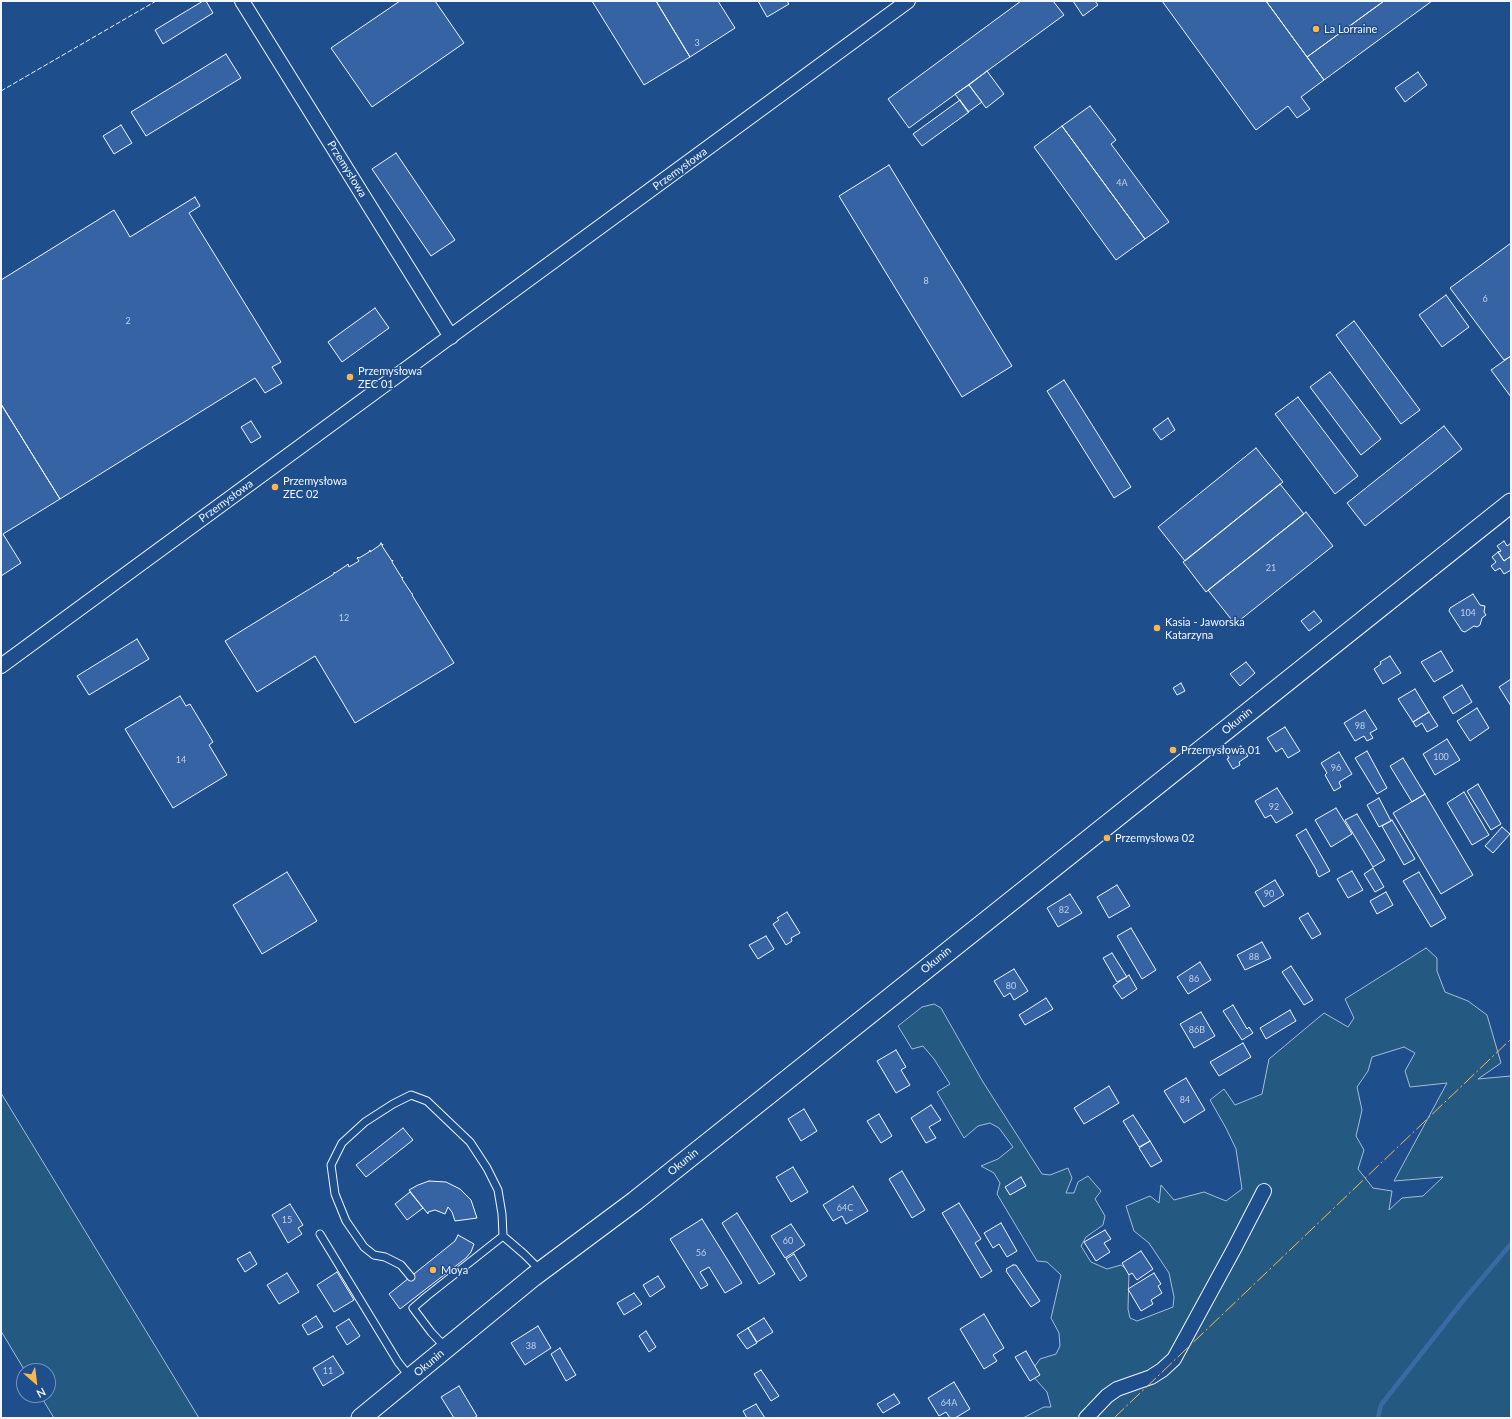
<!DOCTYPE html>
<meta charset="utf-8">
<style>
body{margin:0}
#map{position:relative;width:1512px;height:1419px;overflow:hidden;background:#1f4e8c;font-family:Lato,sans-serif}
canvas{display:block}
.frame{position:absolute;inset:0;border:2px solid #f2f6ff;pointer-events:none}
.north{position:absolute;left:16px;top:1363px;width:40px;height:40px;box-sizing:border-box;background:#1f4e8c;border:1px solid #7391ba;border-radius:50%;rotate:152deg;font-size:11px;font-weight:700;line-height:16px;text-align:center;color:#f2f6ff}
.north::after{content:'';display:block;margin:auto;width:14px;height:18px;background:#ffb74d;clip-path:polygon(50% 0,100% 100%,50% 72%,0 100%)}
</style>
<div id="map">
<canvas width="1512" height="1419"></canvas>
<div class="frame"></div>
<div class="north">N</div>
</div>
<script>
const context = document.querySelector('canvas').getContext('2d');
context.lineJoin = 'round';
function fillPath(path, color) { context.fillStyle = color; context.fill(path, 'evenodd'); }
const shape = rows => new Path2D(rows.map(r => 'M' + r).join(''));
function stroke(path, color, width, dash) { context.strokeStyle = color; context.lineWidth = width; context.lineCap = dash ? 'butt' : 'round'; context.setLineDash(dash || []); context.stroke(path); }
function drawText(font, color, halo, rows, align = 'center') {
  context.font = font + ' Lato,sans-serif'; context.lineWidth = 3; context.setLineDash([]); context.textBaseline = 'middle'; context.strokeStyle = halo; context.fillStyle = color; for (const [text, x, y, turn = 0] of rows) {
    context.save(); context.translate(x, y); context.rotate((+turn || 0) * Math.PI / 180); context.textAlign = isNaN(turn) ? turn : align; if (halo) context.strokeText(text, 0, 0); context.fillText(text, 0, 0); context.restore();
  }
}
const green = shape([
 [1426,948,1437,958,1437,971,1445,992,1468,1001,1487,1015,1501,1063,1478,1079,1511,1076,1511,1418,1023,1418,1044,1407,1051,1407,1047,1392,1030,1373,1040,1359,1056,1354,1060,1346,1059,1333,1051,1318,1061,1275,1047,1262,1037,1261,997,1194,1000,1183,994,1173,981,1166,998,1159,1013,1147,999,1128,990,1123,978,1126,964,1138,937,1092,950,1084,934,1059,923,1046,912,1049,898,1026,922,1007,934,1004,941,1008,983,1082,1042,1174,1050,1175,1068,1168,1072,1178,1066,1193,1074,1193,1078,1182,1088,1176,1101,1191,1095,1199,1105,1216,1103,1225,1086,1237,1081,1246,1091,1262,1107,1269,1121,1265,1129,1271,1128,1309,1130,1318,1137,1321,1173,1307,1174,1297,1169,1273,1149,1243,1134,1231,1126,1206,1150,1196,1159,1203,1161,1185,1174,1200,1204,1192,1226,1201,1242,1189,1236,1149,1226,1128,1210,1100,1224,1089,1235,1105,1262,1094,1269,1059,1324,1013,1348,1027,1354,1018,1345,999,1426,948],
 [1404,1047,1415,1053,1405,1071,1410,1087,1447,1083,1394,1181,1443,1177,1423,1196,1402,1198,1389,1210,1392,1191,1373,1188,1358,1169,1364,1150,1356,1136,1362,1110,1357,1087,1368,1071,1372,1057,1404,1047],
 [1,1093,199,1418,54,1418,40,1395,48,1395,48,1371,25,1371,1,1331,1,1093]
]);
fillPath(green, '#245a82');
stroke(green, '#a8bbd7', 1);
stroke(shape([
 [1378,1418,1381,1405,1462,1302,1511,1244]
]), '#3b69a3', 4.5);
const building = shape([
 [203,1,206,1,213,13,163,44,155,30,203,1],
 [400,1,435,1,464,43,372,107,331,48,400,1],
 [592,1,656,1,690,57,644,85,592,1],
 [656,1,718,1,735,28,690,57,656,1],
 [758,1,787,1,789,4,767,17,758,1],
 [1021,1,1053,1,1064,15,909,128,888,99,1021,1],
 [1073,1,1095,1,1098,5,1083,16,1073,1],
 [1162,1,1266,1,1324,80,1301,97,1310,109,1297,118,1288,106,1256,130,1162,1],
 [1266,1,1384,1,1307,57,1266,1],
 [1384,1,1432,1,1324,80,1307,57,1384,1],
 [226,54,241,78,146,136,131,112,226,54],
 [987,71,1004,94,986,108,969,85,987,71],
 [1418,72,1427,85,1405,102,1395,88,1418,72],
 [969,85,982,102,968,112,955,94,969,85],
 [960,100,969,112,922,146,913,134,960,100],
 [1090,106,1116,140,1111,144,1169,222,1145,239,1062,126,1090,106],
 [121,125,132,143,114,154,103,136,121,125],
 [1062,126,1145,239,1116,260,1034,147,1062,126],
 [396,153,455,240,431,256,372,169,396,153],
 [889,165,1012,366,962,397,839,196,889,165],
 [195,197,200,206,189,213,281,362,272,367,282,383,265,393,255,378,60,499,1,404,1,280,114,210,130,237,195,197],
 [1511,243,1511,356,1504,360,1450,288,1511,243],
 [1446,295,1469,327,1442,347,1419,315,1446,295],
 [375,308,389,328,342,362,328,342,375,308],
 [1354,321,1420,410,1401,424,1336,335,1354,321],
 [1511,356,1511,397,1491,370,1511,356],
 [1330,372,1381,439,1361,455,1310,387,1330,372],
 [1064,380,1131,487,1114,498,1047,391,1064,380],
 [1298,397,1358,476,1335,494,1275,414,1298,397],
 [1,404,60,499,3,534,21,563,1,576,1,404],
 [1168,418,1175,430,1161,440,1153,429,1168,418],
 [251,421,261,437,251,443,241,427,251,421],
 [1444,426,1462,449,1365,526,1347,503,1444,426],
 [1256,448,1283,482,1185,561,1158,527,1256,448],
 [1280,484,1304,514,1206,592,1183,562,1280,484],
 [1306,512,1333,546,1235,624,1208,590,1306,512],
 [1504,541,1507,546,1511,543,1511,556,1504,561,1498,552,1501,551,1497,546,1504,541],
 [381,543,382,545,383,544,382,546,392,561,393,560,392,562,402,578,403,577,402,579,412,594,413,594,412,595,454,663,355,723,315,656,257,692,225,641,334,574,334,572,335,573,347,565,348,564,349,567,359,561,357,558,358,557,359,558,369,552,370,550,370,552,380,545,381,543],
 [1498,552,1504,561,1511,556,1511,570,1504,574,1500,568,1495,571,1491,566,1496,562,1492,557,1498,552],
 [1473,594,1480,605,1485,606,1484,612,1486,615,1482,618,1480,625,1477,627,1474,626,1465,632,1462,631,1449,611,1450,608,1473,594],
 [1314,611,1322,621,1309,631,1301,621,1314,611],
 [137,639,149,659,89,695,77,676,137,639],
 [1441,651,1453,671,1434,682,1421,662,1441,651],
 [1390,656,1401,673,1383,684,1374,669,1381,664,1380,662,1390,656],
 [1246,662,1255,673,1240,686,1230,674,1246,662],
 [1511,679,1511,706,1499,687,1511,679],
 [1181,683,1185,691,1177,695,1173,688,1181,683],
 [1462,685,1472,702,1453,714,1443,697,1462,685],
 [1415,689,1429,712,1413,722,1398,699,1415,689],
 [180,696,186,706,190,704,213,742,209,745,227,775,173,808,125,729,180,696],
 [1477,708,1489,728,1470,741,1457,721,1477,708],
 [1365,710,1377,729,1370,733,1373,738,1367,741,1364,736,1355,741,1344,723,1365,710],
 [1429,712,1438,726,1427,732,1422,723,1416,727,1413,722,1429,712],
 [1285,727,1300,751,1288,758,1282,748,1276,752,1267,738,1285,727],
 [1447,739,1460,760,1435,775,1423,754,1447,739],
 [1241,746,1248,756,1239,762,1240,765,1233,769,1227,759,1229,758,1227,754,1241,746],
 [1367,751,1387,788,1377,794,1355,758,1367,751],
 [1339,752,1352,774,1339,782,1341,787,1334,791,1325,775,1327,773,1321,763,1339,752],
 [1403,758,1425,794,1412,802,1390,766,1403,758],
 [1478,784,1501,824,1491,830,1467,791,1478,784],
 [1277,788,1293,813,1276,823,1271,815,1265,818,1255,801,1277,788],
 [1464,792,1489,835,1472,845,1447,803,1464,792],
 [1425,794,1473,875,1441,894,1393,813,1425,794],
 [1379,798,1391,821,1379,827,1367,805,1379,798],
 [1336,808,1352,834,1331,847,1315,820,1336,808],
 [1357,814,1385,860,1373,867,1345,820,1357,814],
 [1392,820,1415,859,1404,865,1382,826,1392,820],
 [1502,827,1510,834,1493,853,1485,846,1502,827],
 [1306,829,1330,871,1319,877,1316,872,1317,871,1296,835,1306,829],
 [1373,868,1384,887,1375,892,1364,874,1373,868],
 [1352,871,1363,890,1348,898,1337,879,1352,871],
 [287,872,317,921,262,954,233,905,287,872],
 [1419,872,1446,918,1431,927,1403,881,1419,872],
 [1275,880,1284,895,1264,907,1255,892,1275,880],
 [1117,885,1130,906,1109,918,1097,897,1117,885],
 [1386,892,1393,905,1377,914,1370,901,1386,892],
 [1070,894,1082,913,1058,927,1047,908,1070,894],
 [787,912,800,933,791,938,792,941,786,945,773,924,779,920,777,918,787,912],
 [1308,913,1321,934,1312,939,1299,918,1308,913],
 [1131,928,1156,970,1142,979,1117,936,1131,928],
 [766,936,774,949,758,959,749,945,766,936],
 [1262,942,1271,958,1245,970,1237,955,1262,942],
 [1112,953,1127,977,1117,982,1103,958,1112,953],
 [1200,962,1211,980,1188,994,1177,977,1200,962],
 [1291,966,1313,1000,1304,1005,1282,972,1291,966],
 [1014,969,1028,991,1014,1000,1010,993,1004,997,994,981,1014,969],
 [1129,975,1137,989,1122,999,1113,986,1129,975],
 [1046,998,1053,1009,1025,1025,1019,1015,1046,998],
 [1233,1005,1247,1029,1249,1027,1253,1033,1242,1040,1223,1011,1233,1005],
 [1290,1010,1296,1021,1266,1039,1260,1028,1290,1010],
 [1201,1012,1215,1036,1194,1048,1180,1024,1201,1012],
 [1243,1043,1251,1057,1219,1076,1210,1062,1243,1043],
 [896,1050,906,1067,901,1070,910,1085,896,1093,877,1061,896,1050],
 [1186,1078,1205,1110,1184,1123,1164,1091,1186,1078],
 [1109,1086,1119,1103,1084,1124,1074,1108,1109,1086],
 [931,1105,941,1120,929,1127,936,1138,926,1143,911,1118,931,1105],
 [804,1109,817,1131,801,1141,788,1119,804,1109],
 [879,1114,892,1136,881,1143,867,1121,879,1114],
 [1133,1115,1150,1141,1139,1147,1123,1121,1133,1115],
 [403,1128,413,1140,366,1177,356,1165,403,1128],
 [1150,1141,1162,1161,1151,1167,1139,1148,1150,1141],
 [793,1167,808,1192,791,1202,776,1177,793,1167],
 [902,1171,925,1210,912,1218,889,1179,902,1171],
 [1021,1177,1026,1186,1010,1195,1005,1187,1021,1177],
 [429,1181,446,1182,460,1189,471,1200,477,1218,455,1221,452,1212,448,1207,445,1214,435,1210,428,1212,428,1214,409,1190,418,1185,429,1181],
 [853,1186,868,1211,846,1224,842,1216,833,1221,823,1205,853,1186],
 [410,1192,423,1208,407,1220,395,1204,410,1192],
 [959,1203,981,1239,975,1243,992,1271,981,1278,942,1213,959,1203],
 [290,1204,303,1225,298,1228,302,1234,288,1243,272,1215,290,1204],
 [737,1213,775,1274,759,1284,722,1223,737,1213],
 [702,1219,742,1283,725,1293,709,1267,700,1272,708,1285,701,1289,670,1239,702,1219],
 [1001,1223,1017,1251,1007,1257,999,1244,993,1248,984,1233,1001,1223],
 [791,1224,805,1245,785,1258,771,1236,791,1224],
 [1105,1230,1111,1239,1104,1243,1110,1252,1096,1261,1084,1242,1105,1230],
 [458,1235,474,1244,471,1252,466,1258,400,1309,389,1294,455,1241,458,1235],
 [1141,1251,1153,1269,1137,1280,1132,1273,1129,1275,1122,1263,1141,1251],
 [250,1252,257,1264,245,1272,237,1259,250,1252],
 [794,1254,807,1276,800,1281,786,1259,794,1254],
 [1013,1265,1016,1265,1040,1301,1031,1307,1006,1271,1007,1270,1006,1269,1013,1265],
 [337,1272,354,1300,334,1312,317,1285,337,1272],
 [287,1273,299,1292,279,1304,267,1285,287,1273],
 [1154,1273,1161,1284,1158,1286,1162,1293,1151,1300,1153,1304,1141,1311,1128,1289,1154,1273],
 [658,1276,665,1287,650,1297,643,1285,658,1276],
 [634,1293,642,1304,624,1315,617,1303,634,1293],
 [984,1314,1004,1348,993,1355,997,1361,984,1369,960,1329,984,1314],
 [316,1316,323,1327,308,1335,302,1325,316,1316],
 [764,1318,773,1332,757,1342,748,1328,764,1318],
 [349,1319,360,1336,347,1345,336,1327,349,1319],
 [538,1326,551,1348,525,1365,511,1343,538,1326],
 [748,1328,757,1343,747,1349,737,1335,748,1328],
 [646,1331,656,1347,649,1352,639,1336,646,1331],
 [560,1348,576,1375,566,1381,551,1354,560,1348],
 [1026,1351,1040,1375,1030,1381,1015,1357,1026,1351],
 [333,1356,344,1373,323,1386,313,1368,333,1356],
 [761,1370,779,1396,771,1401,754,1374,761,1370],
 [954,1382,970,1409,955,1418,950,1418,946,1412,939,1416,928,1398,954,1382],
 [459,1386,477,1416,474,1418,454,1418,441,1397,459,1386],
 [894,1394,900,1403,883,1413,877,1404,894,1394],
 [756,1404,765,1418,747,1418,743,1411,756,1404]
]);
fillPath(building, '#3563a3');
stroke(building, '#f2f6ff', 1);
const service = shape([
 [320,1234,398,1362,409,1376],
 [411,1277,401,1265,385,1257,374,1255,364,1247,346,1221,335,1194,331,1165,342,1143,365,1122,393,1104,411,1095,427,1101,470,1142,487,1168,498,1190,502,1214,503,1236],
 [445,1347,431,1332,413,1308,427,1296,503,1236,524,1254,541,1271]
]);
const minor = shape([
 [242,1,451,337],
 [1,666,908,1],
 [1086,1418,1107,1396,1117,1389,1151,1377,1162,1370,1174,1359,1234,1249,1264,1191]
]);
const secondary = shape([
 [361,1418,533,1277,635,1201,1511,503]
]);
stroke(service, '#f2f6ff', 9);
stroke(minor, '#f2f6ff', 16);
stroke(secondary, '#f2f6ff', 21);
stroke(service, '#1f4e8c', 7);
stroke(minor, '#1f4e8c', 14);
stroke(secondary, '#1f4e8c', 19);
stroke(shape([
 [1,91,156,1]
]), '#f2f6ff', 1, [5, 2]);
stroke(shape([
 [1114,1418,1511,1039]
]), '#ffb74d', 1, [14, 3, 2, 3]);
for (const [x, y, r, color] of [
 [1316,29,4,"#ffb74d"],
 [350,377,4,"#ffb74d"],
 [275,487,4,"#ffb74d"],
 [1157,628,4,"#ffb74d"],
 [1173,750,4,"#ffb74d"],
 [1107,838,4,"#ffb74d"],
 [433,1270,4,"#ffb74d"]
]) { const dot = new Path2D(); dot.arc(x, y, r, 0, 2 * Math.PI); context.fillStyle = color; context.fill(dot); stroke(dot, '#1f4e8c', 1.5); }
drawText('9px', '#c3d1e8', null, [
 ["3",697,43],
 ["4A",1122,183],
 ["8",926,281],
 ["6",1485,299],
 ["2",128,321],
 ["21",1271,568],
 ["104",1468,613],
 ["12",344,618],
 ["98",1360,726],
 ["100",1441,757],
 ["14",181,760],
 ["96",1336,768],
 ["92",1274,807],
 ["90",1269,894],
 ["82",1064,910],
 ["88",1254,957],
 ["86",1194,979],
 ["80",1011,986],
 ["86B",1197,1030],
 ["84",1185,1100],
 ["64C",845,1208],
 ["15",287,1220],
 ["60",788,1241],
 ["56",701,1253],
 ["38",531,1346],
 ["11",328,1371],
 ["64A",949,1403]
]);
drawText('11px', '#f2f6ff', '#1f4e8c', [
 ["La Lorraine",1324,29],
 ["Przemysłowa",358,371],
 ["ZEC 01",358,384],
 ["Przemysłowa",283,481],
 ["ZEC 02",283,494],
 ["Kasia - Jaworska",1165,622],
 ["Katarzyna",1165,635],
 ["Przemysłowa 01",1181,750],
 ["Przemysłowa 02",1115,838],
 ["Moya",441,1270]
], 'left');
drawText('11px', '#f2f6ff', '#1f4e8c', [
 ["Przemysłowa",347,169,58],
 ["Przemysłowa",680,169,-36],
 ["Przemysłowa",226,501,-36],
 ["Okunin",1237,721,-39],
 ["Okunin",936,960,-39],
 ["Okunin",683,1162,-39],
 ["Okunin",429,1363,-40]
]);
</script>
